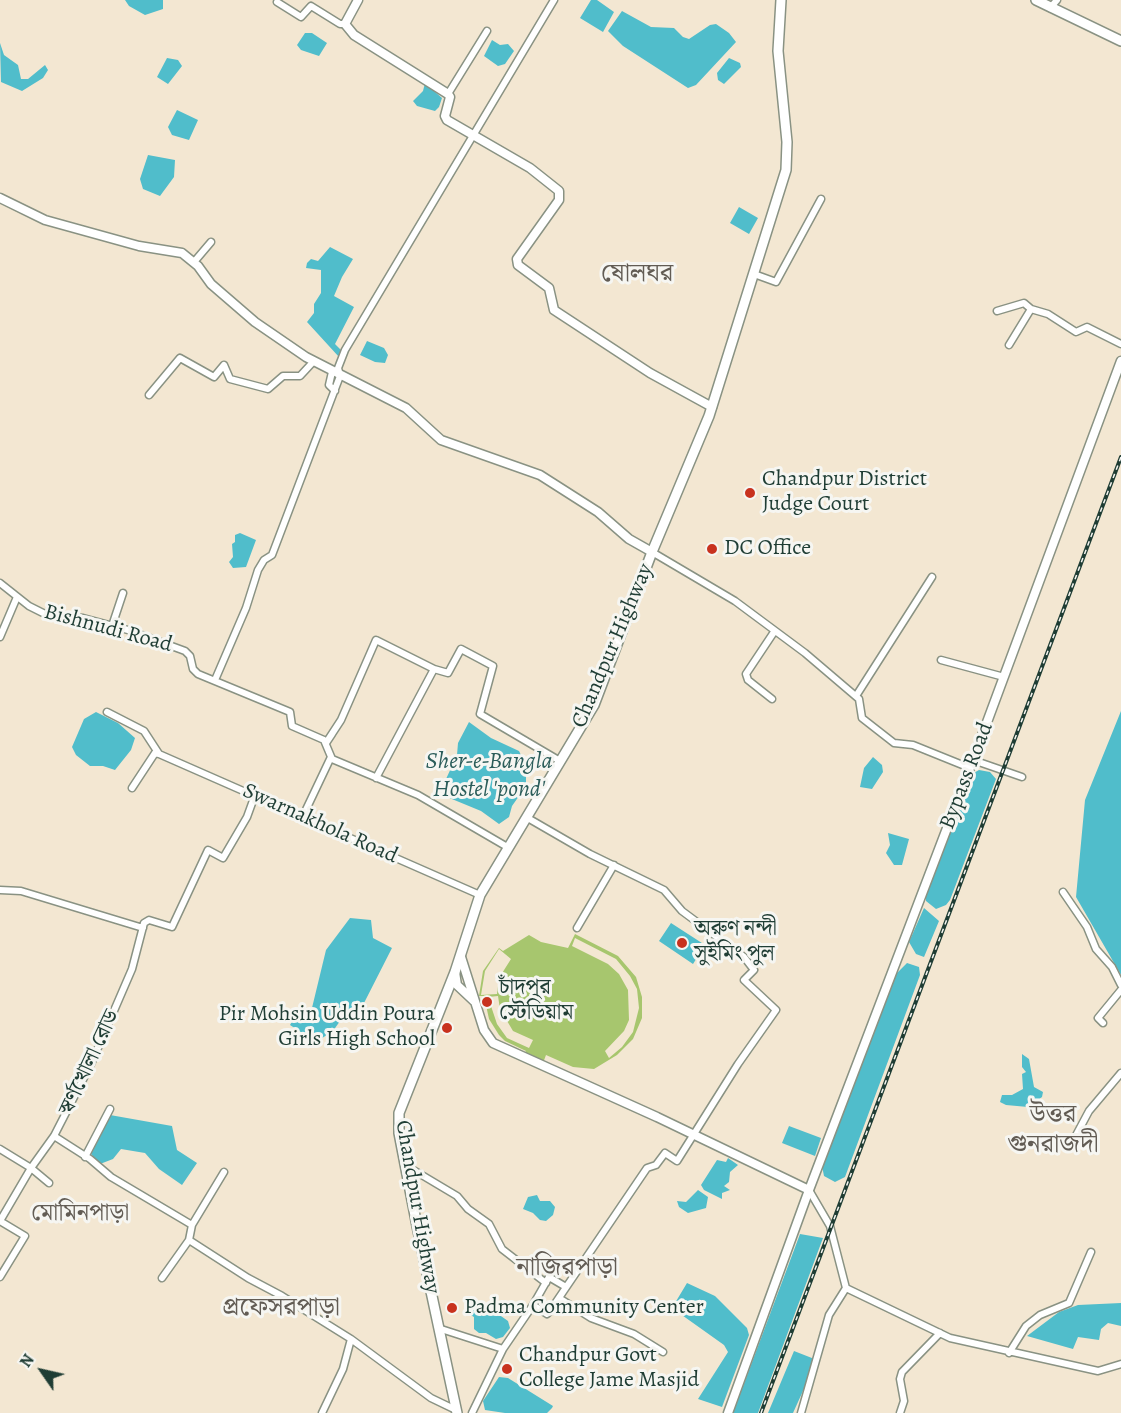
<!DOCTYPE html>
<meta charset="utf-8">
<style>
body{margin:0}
#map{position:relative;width:1121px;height:1413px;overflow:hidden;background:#f3e7d2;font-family:Alegreya,serif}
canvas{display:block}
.north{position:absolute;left:12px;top:1341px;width:60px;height:60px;-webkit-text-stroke:4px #f6f6f2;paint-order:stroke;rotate:304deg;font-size:16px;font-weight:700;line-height:24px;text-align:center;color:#1f3d34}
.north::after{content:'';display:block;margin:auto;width:21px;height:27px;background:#1f3d34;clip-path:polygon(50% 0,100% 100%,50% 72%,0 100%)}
</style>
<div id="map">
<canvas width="1121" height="1413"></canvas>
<div class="north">N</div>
</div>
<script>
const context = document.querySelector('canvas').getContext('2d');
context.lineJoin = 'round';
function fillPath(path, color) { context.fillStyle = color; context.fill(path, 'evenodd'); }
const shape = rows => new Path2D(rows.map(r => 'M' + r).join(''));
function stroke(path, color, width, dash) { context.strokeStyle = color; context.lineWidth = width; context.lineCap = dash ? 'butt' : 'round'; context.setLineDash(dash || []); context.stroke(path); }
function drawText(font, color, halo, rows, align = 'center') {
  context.font = font + ' Alegreya,"Noto Serif Bengali",serif'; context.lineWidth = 6; context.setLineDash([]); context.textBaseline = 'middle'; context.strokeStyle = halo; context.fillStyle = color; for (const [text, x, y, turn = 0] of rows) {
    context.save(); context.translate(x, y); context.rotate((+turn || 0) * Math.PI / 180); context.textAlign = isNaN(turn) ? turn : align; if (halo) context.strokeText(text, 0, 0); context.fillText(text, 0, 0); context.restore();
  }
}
fillPath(shape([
 [575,934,618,956,636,977,642,997,642,1018,633,1039,617,1055,594,1069,573,1067,546,1055,543,1063,524,1054,526,1051,505,1041,499,1035,489,1019,484,996,479,996,483,971,499,948,503,951,529,935,541,942,568,948],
 [575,938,616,959,630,976,637,989,639,1008,633,1032,622,1047,609,1058,605,1051,624,1031,629,1020,628,990,619,974,608,964,572,946],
 [499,949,511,959,499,978,497,994,481,995,485,971],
 [498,996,500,1009,513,1031,533,1040,529,1048,507,1038,497,1024,488,997]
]), '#a7c66e');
fillPath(shape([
 [125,0,163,0,163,9,145,15,129,6],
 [591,0,597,0,614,12,603,32,580,18],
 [622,11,651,27,674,28,683,37,689,39,710,25,716,24,729,33,736,42,696,85,688,88,623,46,608,31],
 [305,33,312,33,327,43,319,56,301,50,297,45],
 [492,40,500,45,508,44,514,51,505,64,498,66,484,56],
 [0,43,4,55,18,65,21,79,28,79,45,65,48,70,43,78,22,91,1,82],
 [167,58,178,60,182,66,168,84,157,77],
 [729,58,740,63,741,67,724,84,718,80,717,73],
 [425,83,442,98,439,107,435,111,417,106,413,101,423,91],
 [177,110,198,120,189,140,172,135,168,127],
 [148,155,175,160,174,177,160,196,143,189,140,179],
 [739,207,758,218,749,234,730,223],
 [330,247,353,259,342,277,334,296,354,307,335,344,341,350,339,357,307,322,314,313,314,304,321,293,321,270,306,268,307,263,311,259,318,261],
 [367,341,384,348,388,355,385,363,375,362,360,355],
 [240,533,256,540,246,567,233,568,229,562,233,557,232,544,235,542,235,535],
 [1121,711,1121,975,1076,897,1085,800],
 [96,712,118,723,135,738,131,750,115,770,103,766,90,766,76,755,72,747,84,719],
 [469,722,491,738,519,751,526,765,526,786,512,806,509,817,499,824,481,811,447,797,441,790,457,755,458,743],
 [873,757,882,765,883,772,872,789,860,787,864,768],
 [979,770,990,772,996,779,950,900,946,905,936,909,926,901,926,892,972,774],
 [888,833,909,839,902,865,894,865,886,853,890,845],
 [924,908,939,921,924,957,916,954,909,942],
 [350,918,371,920,373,938,392,948,364,1003,345,1014,333,1031,316,1042,290,1025,299,1009,311,1012,326,950],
 [671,923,705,945,693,964,659,941],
 [907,963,919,967,920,975,845,1177,835,1182,824,1176,822,1166,897,973],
 [1022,1054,1029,1059,1034,1087,1043,1092,1042,1097,1028,1107,1006,1105,1000,1102,1002,1095,1012,1095,1023,1089,1022,1074,1026,1072,1022,1067],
 [110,1115,172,1126,177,1150,197,1163,182,1185,159,1169,145,1153,121,1149,113,1159,100,1164,91,1154],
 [789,1126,821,1138,815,1156,782,1143],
 [728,1158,738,1165,730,1172,729,1182,724,1186,730,1190,722,1193,722,1199,704,1190,701,1185,717,1160,726,1162],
 [698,1190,708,1197,706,1208,688,1213,679,1207,677,1201,686,1202],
 [537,1195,540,1201,550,1201,555,1207,553,1215,546,1221,540,1220,533,1213,523,1209,528,1197],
 [800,1234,823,1238,758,1413,733,1413],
 [687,1283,715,1296,747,1328,749,1335,722,1407,698,1399,728,1352,724,1345,672,1308],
 [474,1300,496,1308,498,1314,508,1321,510,1328,503,1337,496,1339,486,1333,479,1333,474,1329,474,1317,469,1314,468,1305,469,1302],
 [1121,1303,1121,1326,1108,1323,1101,1329,1099,1340,1078,1337,1073,1349,1027,1336,1059,1312,1078,1305],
 [794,1351,817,1360,793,1413,768,1413],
 [499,1377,508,1378,553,1406,552,1408,547,1413,505,1413,485,1410,483,1401]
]), '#50bdcb');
const street = shape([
 [277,2,301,17,311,6,340,24,345,24],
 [1050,8,1057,0],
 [448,94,487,31],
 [194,262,211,242],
 [754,274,776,282,821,199],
 [997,311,1024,303,1031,309,1048,314,1076,332,1087,327,1121,344],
 [1009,345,1031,309],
 [332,372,329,385,335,391],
 [149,395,180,358,214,377,224,365,230,379,268,389,283,376,300,376,313,362],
 [652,552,735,601,805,653,859,699,862,718,894,743,913,745,970,768],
 [0,583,29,606,47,615,83,618,128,630,185,651,190,656,193,669,198,674,290,712,292,726,324,740,332,759,418,795,509,848],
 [112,626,123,593],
 [0,637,17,597],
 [941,660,1004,677],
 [215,680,246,608,258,570,264,560,272,555,340,376,338,368,345,350,554,0],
 [856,696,932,577],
 [772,699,748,680,746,674,774,632],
 [107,712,144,731,159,754,480,895],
 [332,734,326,743,341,720,376,640,434,669],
 [973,760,1022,777],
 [376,778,434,669,448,673,461,649,493,666,480,714,560,761],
 [132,788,155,753,159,754],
 [303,816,331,757],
 [0,890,21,891,143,928],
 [1063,892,1087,927,1096,949,1112,967,1121,985],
 [577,928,614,865],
 [1103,1023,1098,1018,1121,990],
 [54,1136,90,1159,111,1177,192,1225],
 [1073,1141,1089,1111,1121,1073],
 [0,1149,31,1168,0,1221,25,1236,0,1277],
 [85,1157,110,1109],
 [405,1165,457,1196,468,1209,489,1224,502,1249,546,1283],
 [49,1183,31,1168,54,1136,91,1064,132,969,144,923,149,920,172,927,208,850,223,858,247,817,255,795],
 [809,1190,830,1226,846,1288,950,1338,1098,1371,1121,1364],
 [189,1240,248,1278,282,1296,351,1339,343,1369,322,1413],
 [162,1278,189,1240,192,1225,224,1172],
 [559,1298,591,1318,634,1334,663,1352],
 [533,1305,549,1277,566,1287],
 [441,1329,503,1349],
 [351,1339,431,1398,456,1410],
 [1009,1353,1026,1326,1040,1315,1069,1303,1091,1252],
 [472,1413,503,1349,533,1305,547,1314,550,1311,647,1168,656,1165,665,1153,677,1161,738,1064,776,1010,744,980,754,970,744,957,682,911,664,890,590,854,526,817],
 [801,1413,829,1315,846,1288],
 [900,1413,904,1401,900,1379,902,1372,940,1333]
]);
const secondary = shape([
 [358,0,345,24,354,35,448,94,450,97,445,116,447,120,530,168,559,191,559,200,517,259,518,265,549,288,554,310,650,373,712,407],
 [0,198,45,220,139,246,182,253,198,266,211,284,255,322,306,357,406,408,441,440,540,475,598,512,629,539,652,552],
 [461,957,484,1030,493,1043,657,1117,809,1190],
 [455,972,457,985,474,1001],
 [728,1413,809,1190,973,760,1121,361]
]);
const primary = shape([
 [1036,0,1121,41],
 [457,1413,417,1226,399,1133,399,1113,455,972,480,895,594,705,652,552,709,416,786,170,787,142,778,51,781,0]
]);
stroke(street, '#899283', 9);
stroke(secondary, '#899283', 11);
stroke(primary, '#899283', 12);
stroke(street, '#fff', 6);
stroke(secondary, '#fff', 8);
stroke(primary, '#fff', 9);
const rail = shape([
 [761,1413,1121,457]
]);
stroke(rail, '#1f3d34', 4);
stroke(rail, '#f6f6f2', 1.5, [4.5]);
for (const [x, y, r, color] of [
 [750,493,6,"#c8321e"],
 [712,549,6,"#c8321e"],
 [682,943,6,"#c8321e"],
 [487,1002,6,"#c8321e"],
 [447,1028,6,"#c8321e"],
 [452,1308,6,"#c8321e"],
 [507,1369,6,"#c8321e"]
]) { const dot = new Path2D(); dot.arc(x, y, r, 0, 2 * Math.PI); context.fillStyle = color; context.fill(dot); stroke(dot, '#f6f6f2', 2); }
drawText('22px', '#1f3d34', '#f6f6f2', [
 ["Chandpur District",762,480],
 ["Judge Court",762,505],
 ["DC Office",724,549],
 ["অরুণ নন্দী",694,930],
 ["সুইমিং পুল",694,955],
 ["চাঁদপুর",499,989],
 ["স্টেডিয়াম",499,1014],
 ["Pir Mohsin Uddin Poura",435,1015,"right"],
 ["Girls High School",435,1040,"right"],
 ["Padma Community Center",464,1308],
 ["Chandpur Govt",519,1356],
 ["College Jame Masjid",519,1381]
], 'left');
drawText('22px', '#1f3d34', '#f6f6f2', [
 ["Bishnudi Road",108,629,15],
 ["Chandpur Highway",613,646,-67],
 ["Bypass Road",967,776,-69],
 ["Swarnakhola Road",320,824,24],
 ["স্বর্ণখোলা রোড",90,1063,-65],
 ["Chandpur Highway",417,1207,80]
]);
drawText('italic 24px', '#2b5d5a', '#f6f6f2', [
 ["Sher-e-Bangla",489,762],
 ["Hostel 'pond'",489,790]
]);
drawText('24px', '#625c54', '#f6f6f2', [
 ["মোমিনপাড়া",80,1214]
]);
drawText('26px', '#625c54', '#f6f6f2', [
 ["ষোলঘর",637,275],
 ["উত্তর",1053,1116],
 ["গুনরাজদী",1053,1146],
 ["নাজিরপাড়া",567,1269],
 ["প্রফেসরপাড়া",281,1309]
]);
</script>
